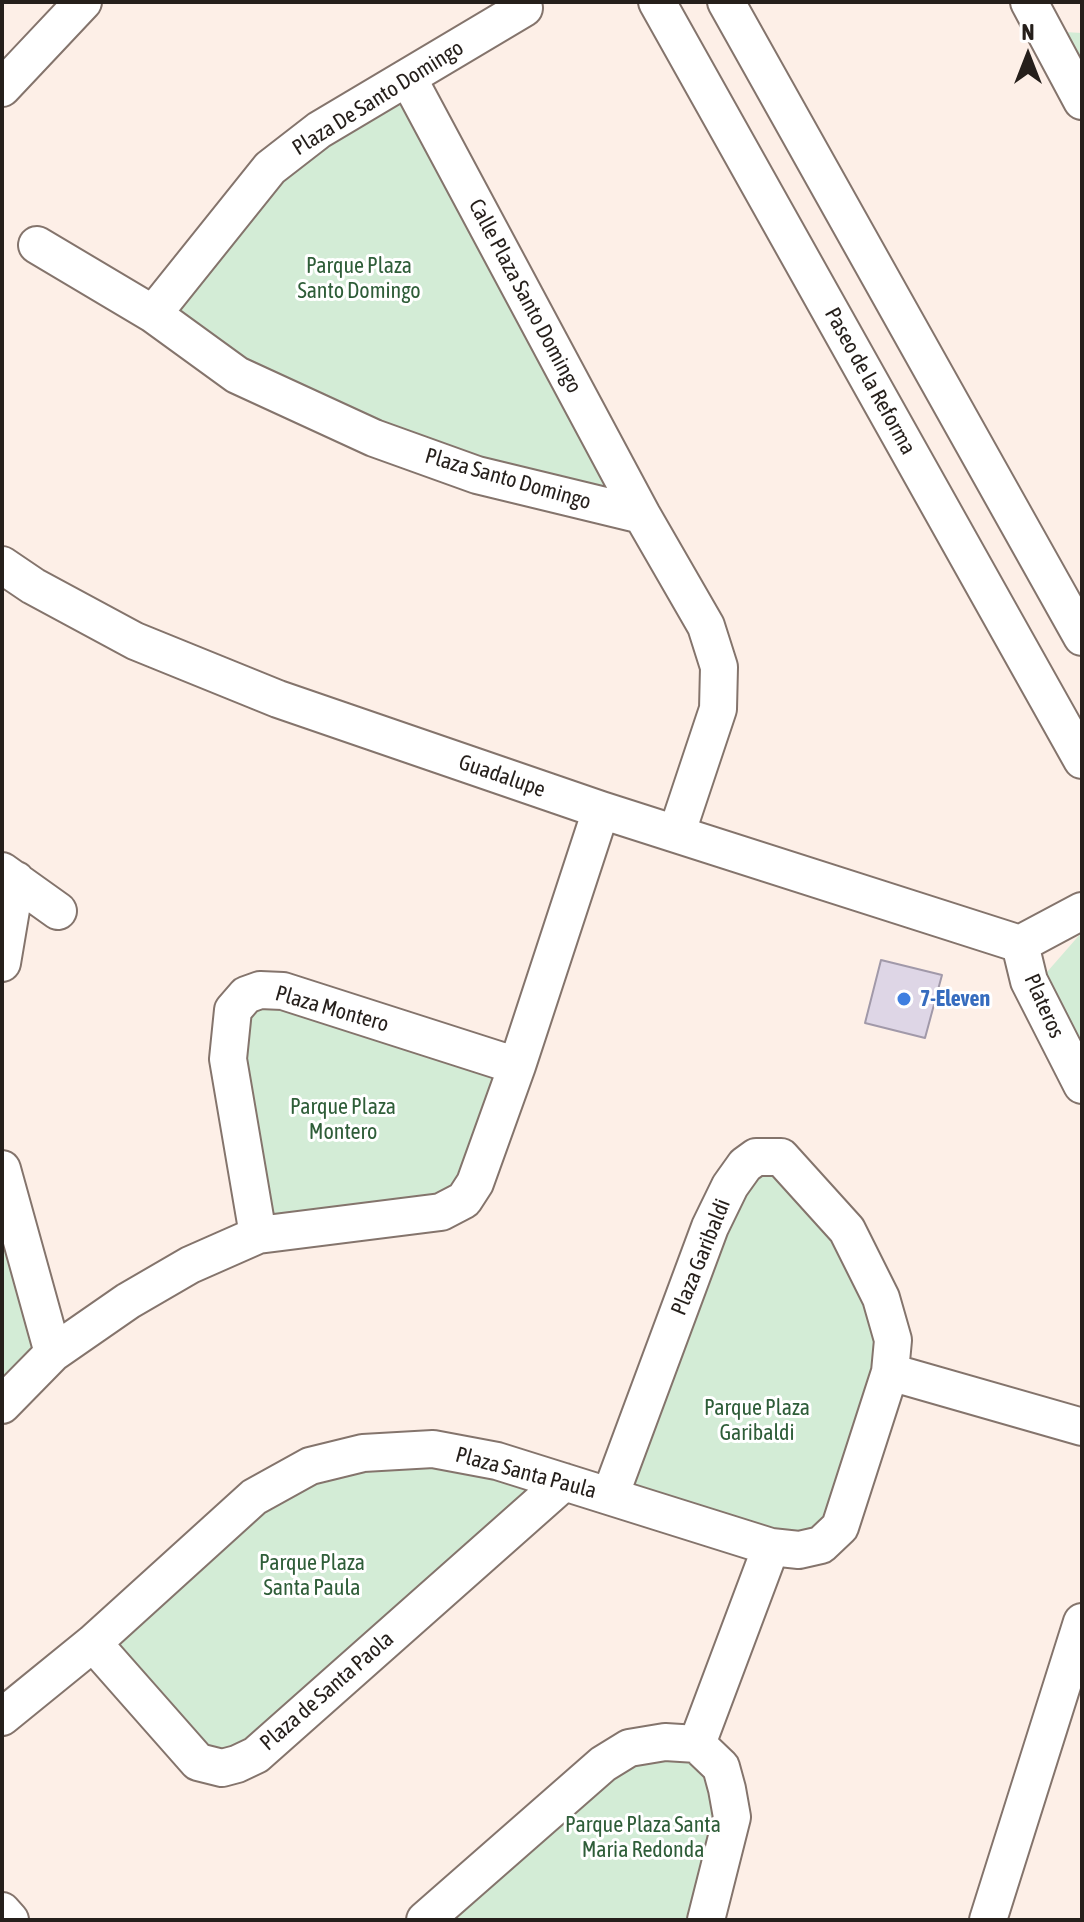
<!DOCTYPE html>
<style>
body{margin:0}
#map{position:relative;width:1084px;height:1922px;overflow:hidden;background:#fdefe7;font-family:"Asap Condensed",sans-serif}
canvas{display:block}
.frame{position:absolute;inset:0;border:4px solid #251f1b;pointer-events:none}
.north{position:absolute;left:988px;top:16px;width:80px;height:80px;-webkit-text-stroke:6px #fff;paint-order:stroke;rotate:0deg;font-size:22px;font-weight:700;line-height:32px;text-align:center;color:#251f1b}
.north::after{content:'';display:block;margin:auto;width:28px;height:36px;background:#251f1b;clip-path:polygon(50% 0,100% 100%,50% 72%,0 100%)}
</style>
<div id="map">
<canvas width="1084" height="1922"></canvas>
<div class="frame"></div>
<div class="north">N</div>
</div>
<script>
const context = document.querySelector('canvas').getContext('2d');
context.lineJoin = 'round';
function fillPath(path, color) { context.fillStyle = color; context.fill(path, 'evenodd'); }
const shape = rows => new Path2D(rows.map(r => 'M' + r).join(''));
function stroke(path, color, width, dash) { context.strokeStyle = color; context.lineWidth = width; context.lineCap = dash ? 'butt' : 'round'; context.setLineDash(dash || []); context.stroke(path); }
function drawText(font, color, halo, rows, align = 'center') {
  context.font = font + ' "Asap Condensed",sans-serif'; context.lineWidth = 6; context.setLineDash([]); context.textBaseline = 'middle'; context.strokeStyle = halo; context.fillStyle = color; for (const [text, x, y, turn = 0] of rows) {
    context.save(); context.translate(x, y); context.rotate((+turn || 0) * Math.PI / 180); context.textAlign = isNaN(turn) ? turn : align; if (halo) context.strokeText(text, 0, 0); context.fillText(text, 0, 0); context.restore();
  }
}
fillPath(shape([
 [1047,31,1082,33,1082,101],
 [408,78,642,515,477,475,153,314,234,211],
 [1082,932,1082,1072,1033,988],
 [246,995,517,1066,464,1200,258,1235,233,1010],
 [781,1157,893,1340,821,1545,610,1496,730,1186],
 [2,1169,53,1353,2,1404],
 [363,1453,564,1482,256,1755,209,1765,93,1643,254,1497],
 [629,1748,721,1767,706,1920,425,1920]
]), '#d3ecd6');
const building = shape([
 [881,960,942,975,925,1038,865,1023,881,960]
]);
fillPath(building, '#ded6e6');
stroke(building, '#a199a9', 2);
const minor = shape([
 [657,2,1082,760],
 [726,2,1082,637],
 [1029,2,1082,101],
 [408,78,642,515,706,626,719,667,718,709,677,832],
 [2,88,83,2],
 [37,245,153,314,237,375,374,438,477,475,642,515],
 [153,314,270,168,319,130,524,8],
 [2,565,33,586,135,641,278,699,601,810,1020,944],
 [2,871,58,911],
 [1020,944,1029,981,1082,1085],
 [1020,944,1082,911],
 [2,963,16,880],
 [2,1169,53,1353],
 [258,1235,228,1059,233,1010,246,995,260,990,283,991,517,1066],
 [890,1372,1082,1427],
 [2,1405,53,1353,128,1301,190,1265,258,1235,441,1212,464,1200,475,1183,517,1066,601,810],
 [93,1643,198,1762,222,1768,237,1764,256,1755,564,1482],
 [2,1717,93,1643,254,1497,310,1466,363,1453,433,1449,497,1461,564,1482,771,1547,799,1550,821,1545,840,1527,890,1372,893,1340,881,1298,847,1230,781,1157,756,1157,745,1165,730,1186,710,1227,610,1496],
 [697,1744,771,1547],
 [2,1911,10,1920],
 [425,1920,603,1764,629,1748,665,1742,697,1744,721,1767,727,1789,732,1817,706,1920],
 [988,1920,1082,1622]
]);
stroke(minor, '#84746c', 40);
stroke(minor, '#fff', 36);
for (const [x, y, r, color] of [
 [904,999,8,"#3f7fe0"]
]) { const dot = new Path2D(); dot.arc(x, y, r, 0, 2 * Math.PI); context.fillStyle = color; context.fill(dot); stroke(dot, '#fff', 3); }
drawText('22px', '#251f1b', '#fff', [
 ["Plaza De Santo Domingo",378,98,-32],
 ["Calle Plaza Santo Domingo",525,296,62],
 ["Paseo de la Reforma",870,381,61],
 ["Plaza Santo Domingo",508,479,16],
 ["Guadalupe",502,776,19],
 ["Plateros",1044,1006,66],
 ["Plaza Montero",332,1009,16],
 ["Plaza Garibaldi",701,1257,-68],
 ["Plaza Santa Paula",526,1473,15],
 ["Plaza de Santa Paola",327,1691,-41]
]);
drawText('22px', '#2e5d38', '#fff', [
 ["Parque Plaza",359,266],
 ["Santo Domingo",359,291],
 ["Parque Plaza",343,1107],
 ["Montero",343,1132],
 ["Parque Plaza",757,1408],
 ["Garibaldi",757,1433],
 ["Parque Plaza",312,1563],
 ["Santa Paula",312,1588],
 ["Parque Plaza Santa",643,1825],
 ["Maria Redonda",643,1850]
]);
drawText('bold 22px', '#366cbe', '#fff', [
 ["7-Eleven",920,999]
], 'left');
</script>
